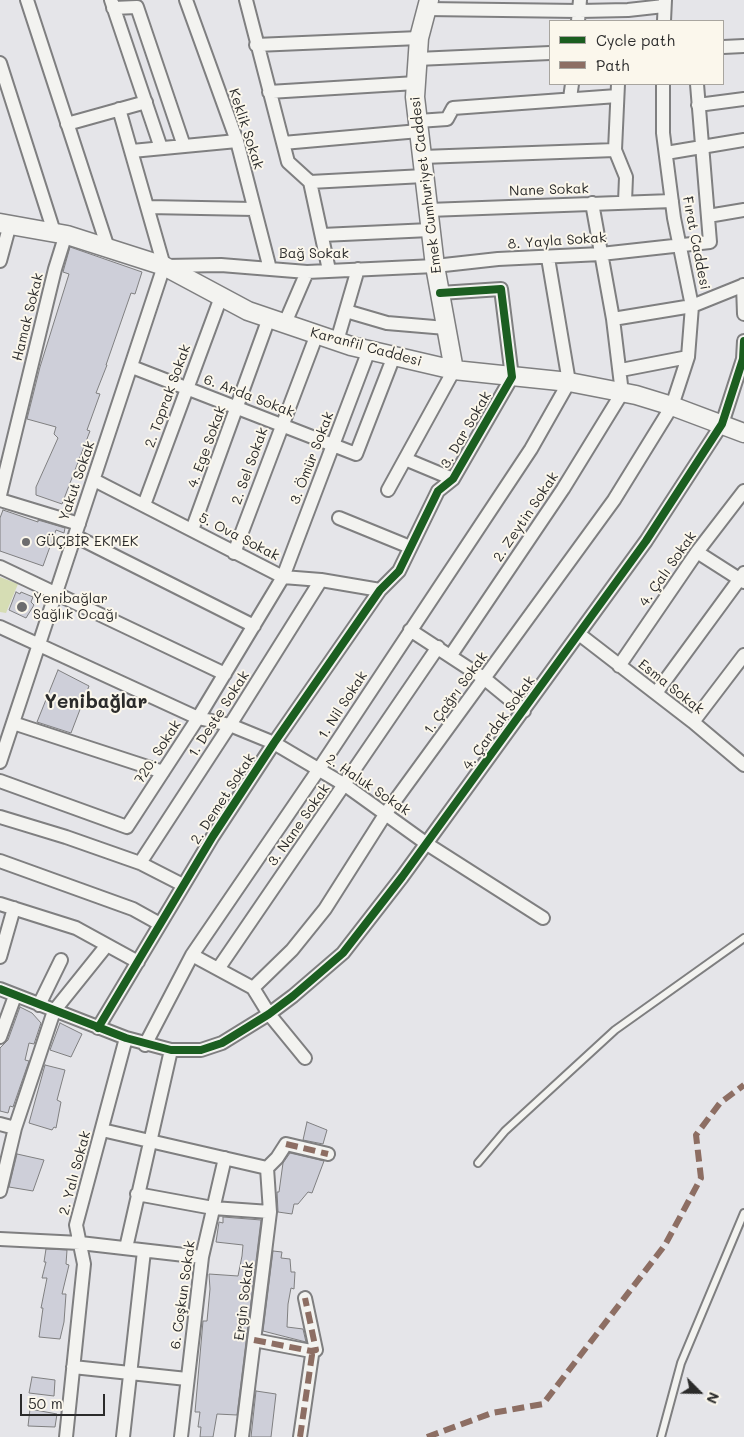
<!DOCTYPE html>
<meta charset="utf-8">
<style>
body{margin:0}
#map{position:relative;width:744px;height:1437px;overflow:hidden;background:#e5e5e9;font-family:Mali,sans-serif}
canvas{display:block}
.legend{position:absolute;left:549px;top:20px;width:175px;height:65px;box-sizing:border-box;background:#fbf7ec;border:1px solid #a8a59f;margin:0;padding:6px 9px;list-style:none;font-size:15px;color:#2b2b2b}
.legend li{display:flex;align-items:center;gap:10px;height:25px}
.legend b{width:25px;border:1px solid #a8a59f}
.north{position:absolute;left:674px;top:1367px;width:50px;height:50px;-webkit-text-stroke:4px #fbf7ec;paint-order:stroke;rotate:113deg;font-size:14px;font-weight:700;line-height:20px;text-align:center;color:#2b2b2b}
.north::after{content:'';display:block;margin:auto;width:18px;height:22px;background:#2b2b2b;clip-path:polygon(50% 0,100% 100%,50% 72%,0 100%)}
.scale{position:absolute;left:20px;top:1394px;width:85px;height:22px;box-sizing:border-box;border:2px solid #2b2b2b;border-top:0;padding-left:6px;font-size:15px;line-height:18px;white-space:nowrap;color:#2b2b2b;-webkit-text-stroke:4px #fbf7ec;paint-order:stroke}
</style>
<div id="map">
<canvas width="744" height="1437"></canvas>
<ul class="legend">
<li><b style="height:6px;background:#1b5e20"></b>Cycle path</li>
<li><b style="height:6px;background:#8d6e63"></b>Path</li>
</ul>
<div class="north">N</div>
<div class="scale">50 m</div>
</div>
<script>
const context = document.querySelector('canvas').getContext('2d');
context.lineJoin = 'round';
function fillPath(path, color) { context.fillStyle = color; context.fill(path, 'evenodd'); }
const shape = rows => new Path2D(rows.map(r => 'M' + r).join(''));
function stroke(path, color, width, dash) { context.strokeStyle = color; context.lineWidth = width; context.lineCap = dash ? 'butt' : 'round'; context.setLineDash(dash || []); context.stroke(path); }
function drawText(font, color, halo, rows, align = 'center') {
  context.font = font + ' Mali,sans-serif'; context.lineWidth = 4; context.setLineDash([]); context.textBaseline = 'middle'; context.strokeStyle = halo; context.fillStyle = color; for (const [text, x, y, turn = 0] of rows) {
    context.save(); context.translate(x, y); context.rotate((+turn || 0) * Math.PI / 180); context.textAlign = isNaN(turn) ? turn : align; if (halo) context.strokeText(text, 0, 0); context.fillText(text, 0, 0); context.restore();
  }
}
fillPath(shape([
 [0,577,18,584,6,613,0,612]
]), '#d6ddb4');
const building = shape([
 [70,247,142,272,135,294,131,293,106,365,107,365,96,393,100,394,87,430,90,431,62,504,36,495,36,487,58,438,54,434,56,427,27,419,40,367,69,274,63,272,70,247],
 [3,510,38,522,38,520,65,528,64,533,56,530,43,566,0,551,0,518,3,510],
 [16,592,20,594,21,592,33,597,31,602,34,605,26,618,9,610,16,592],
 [58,670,89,686,71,733,37,722,58,670],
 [20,1007,32,1013,41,1023,34,1044,29,1043,25,1060,29,1061,13,1107,10,1106,8,1113,0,1111,0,1048,8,1040,20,1007],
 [60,1023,82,1034,71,1057,50,1050,60,1023],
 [45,1065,65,1070,57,1100,61,1102,56,1128,54,1127,52,1130,29,1123,45,1065],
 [307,1122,327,1130,323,1144,303,1140,307,1122],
 [290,1153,324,1161,312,1193,308,1192,298,1204,294,1204,292,1214,278,1212,277,1192,279,1192,283,1163,290,1153],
 [17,1154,44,1160,33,1191,9,1187,17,1154],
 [223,1217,261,1220,237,1415,217,1414,213,1437,200,1437,201,1427,198,1427,200,1412,195,1412,203,1321,207,1321,210,1289,209,1274,238,1276,242,1256,243,1245,216,1242,219,1222,223,1223,223,1217],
 [46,1249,67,1250,66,1264,69,1265,62,1294,66,1294,64,1322,60,1339,39,1337,43,1308,41,1308,47,1278,42,1278,46,1262,44,1262,46,1249],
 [273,1251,282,1252,281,1258,290,1259,291,1272,295,1272,294,1289,291,1288,288,1304,287,1327,303,1329,306,1342,263,1331,273,1251],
 [32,1377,55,1380,54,1396,29,1393,32,1377],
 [256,1391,276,1394,271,1437,251,1437,256,1391],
 [30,1409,57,1414,55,1427,28,1426,30,1409]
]);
fillPath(building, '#cecfd9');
stroke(building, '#7f7f80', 1);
const lane = shape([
 [478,1163,505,1131,615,1030,744,938],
 [661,1437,681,1363,744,1213]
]);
const street = shape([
 [27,0,108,248],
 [111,0,161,148],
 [186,0,237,141,270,269],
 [246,0,288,162,310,182],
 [113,8,137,7,184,146],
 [426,9,579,11,628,10,664,6],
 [578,21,580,0],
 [664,21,665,0],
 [256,45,419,38],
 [723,47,744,46],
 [417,59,550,53],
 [0,63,54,232],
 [618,84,615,150,626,177,625,202],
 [269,92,416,83],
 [570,98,572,84],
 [698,105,744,99],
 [119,109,164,266],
 [418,121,447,119,453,108,617,96],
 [67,124,146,102],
 [283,143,419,131],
 [132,151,237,141],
 [666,153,744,140],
 [422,157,615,150],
 [310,182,424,176],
 [310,182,329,270],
 [148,207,254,209],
 [428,210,672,201],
 [708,216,744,210],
 [322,235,430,230],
 [0,261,10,224],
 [166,266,221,265,307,272,435,266,498,259,601,254,710,242,697,84],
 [743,285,744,314],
 [346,311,387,323,446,328],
 [613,319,692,306,744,285],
 [285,323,307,272],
 [337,341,358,269],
 [132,367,356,454,394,356],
 [621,370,688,357],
 [405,459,453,479],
 [94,480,283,577,321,580,380,590],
 [388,490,454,370],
 [0,495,55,269,65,237,67,235],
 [0,500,79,524],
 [144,505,221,297],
 [339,518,410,547],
 [192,530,269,318],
 [75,536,254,626],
 [697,552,744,582],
 [234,553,317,334],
 [0,567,225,674],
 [0,627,198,718,230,725,274,743,345,785,427,844,543,918],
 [410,630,485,679,524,711],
 [579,634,693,722,744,765],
 [451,655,563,489,622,393,613,319,592,203],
 [619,666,697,552,744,491],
 [656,693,744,573],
 [693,722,744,655],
 [13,723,163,772],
 [0,762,164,266],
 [0,781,127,827,198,718,283,577,369,350],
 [0,817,66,837,140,863,183,885],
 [0,861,133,909,160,924],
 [140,863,230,725,321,580],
 [0,904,76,928,138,962],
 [192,955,253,988,269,1014,305,1058],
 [0,957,14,908],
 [218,969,438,647],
 [253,988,292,950,325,909,386,813,614,500,672,406,688,357,692,306,674,218,663,133,663,84],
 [0,989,126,1038,171,1050,201,1050,222,1043,269,1014,293,996,343,953,402,877,646,541,722,424,743,359,744,341],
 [39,1005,61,960],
 [98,1028,213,836,274,743,380,590,399,571,438,491,453,479,512,377,501,289,440,293],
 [0,1037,15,996],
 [145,1045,192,955,319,769,531,449,569,382,548,258],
 [0,1124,15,1128],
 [102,1130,267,1168],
 [267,1168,277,1158,286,1144,328,1154],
 [0,1191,15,1128,54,1011,107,945],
 [137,1194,213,1208,270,1212],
 [0,1239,80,1243,202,1257],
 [126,1248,171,1050],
 [254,1340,311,1351,316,1350,305,1298],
 [73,1367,187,1379],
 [66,1437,84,1264,76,1225,126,1038],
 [123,1437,144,1251],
 [181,1437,202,1257,225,1158],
 [242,1437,270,1212,267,1168],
 [300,1437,312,1355,311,1351]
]);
const secondary = shape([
 [429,0,419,38,415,97,435,266,454,370],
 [0,223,67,235,164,266,248,311,351,346,454,370,569,382,636,395,672,406,744,433]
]);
stroke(lane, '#7f7f80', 10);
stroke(street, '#7f7f80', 16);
stroke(secondary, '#7f7f80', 21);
stroke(lane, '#f3f3f0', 6);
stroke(street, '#f3f3f0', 12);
stroke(secondary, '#f3f3f0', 18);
stroke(shape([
 [286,1144,328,1154],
 [254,1340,311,1351,316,1350,305,1298],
 [300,1437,312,1355,311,1351],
 [427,1437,492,1413,543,1404,665,1245,701,1178,696,1135,720,1103,744,1085]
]), '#8d6e63', 6, [12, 6]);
stroke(shape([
 [0,989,126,1038,171,1050,201,1050,222,1043,269,1014,293,996,343,953,402,877,646,541,722,424,743,359,744,341],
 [98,1028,213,836,274,743,380,590,399,571,438,491,453,479,512,377,501,289,440,293]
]), '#1b5e20', 8);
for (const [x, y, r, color] of [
 [26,542,5,"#6c6c6e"],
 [22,607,6,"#6c6c6e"]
]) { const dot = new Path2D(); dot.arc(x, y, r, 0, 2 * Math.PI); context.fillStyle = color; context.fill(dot); stroke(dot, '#fbf7ec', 2); }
drawText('14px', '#2b2b2b', '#fbf7ec', [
 ["Keklik Sokak",246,129,72],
 ["Emek Cumhuriyet Caddesi",426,185,-97],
 ["Nane Sokak",549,190,-2],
 ["8. Yayla Sokak",557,241,-4],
 ["Fırat Caddesi",696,243,79],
 ["Bağ Sokak",314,254],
 ["Hamak Sokak",28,317,-76],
 ["Karanfil Caddesi",366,347,15],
 ["2. Toprak Sokak",168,396,-70],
 ["6. Arda Sokak",249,396,21],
 ["3. Dar Sokak",466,430,-60],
 ["4. Ege Sokak",207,447,-70],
 ["3. Ömür Sokak",312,458,-69],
 ["2. Sel Sokak",250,466,-70],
 ["Yakut Sokak",77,481,-71],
 ["2. Zeytin Sokak",526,517,-56],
 ["5. Ova Sokak",239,537,27],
 ["4. Çalı Sokak",668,569,-55],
 ["Esma Sokak",671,687,38],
 ["1. Çağrı Sokak",456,693,-54],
 ["1. Nil Sokak",343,705,-57],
 ["1. Deste Sokak",219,714,-57],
 ["4. Çardak Sokak",499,723,-54],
 ["720. Sokak",158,752,-57],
 ["2. Haluk Sokak",368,785,34],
 ["2. Demet Sokak",223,799,-57],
 ["3. Nane Sokak",299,825,-55],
 ["2. Yalı Sokak",75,1173,-75],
 ["6. Coşkun Sokak",183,1295,-82],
 ["Ergin Sokak",244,1301,-83]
]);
drawText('14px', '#2b2b2b', '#fbf7ec', [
 ["GÜÇBİR EKMEK",36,542],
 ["Yenibağlar",33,599],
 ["Sağlık Ocağı",33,615]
], 'left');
drawText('bold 19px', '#2b2b2b', '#fbf7ec', [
 ["Yenibağlar",96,702]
]);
</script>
